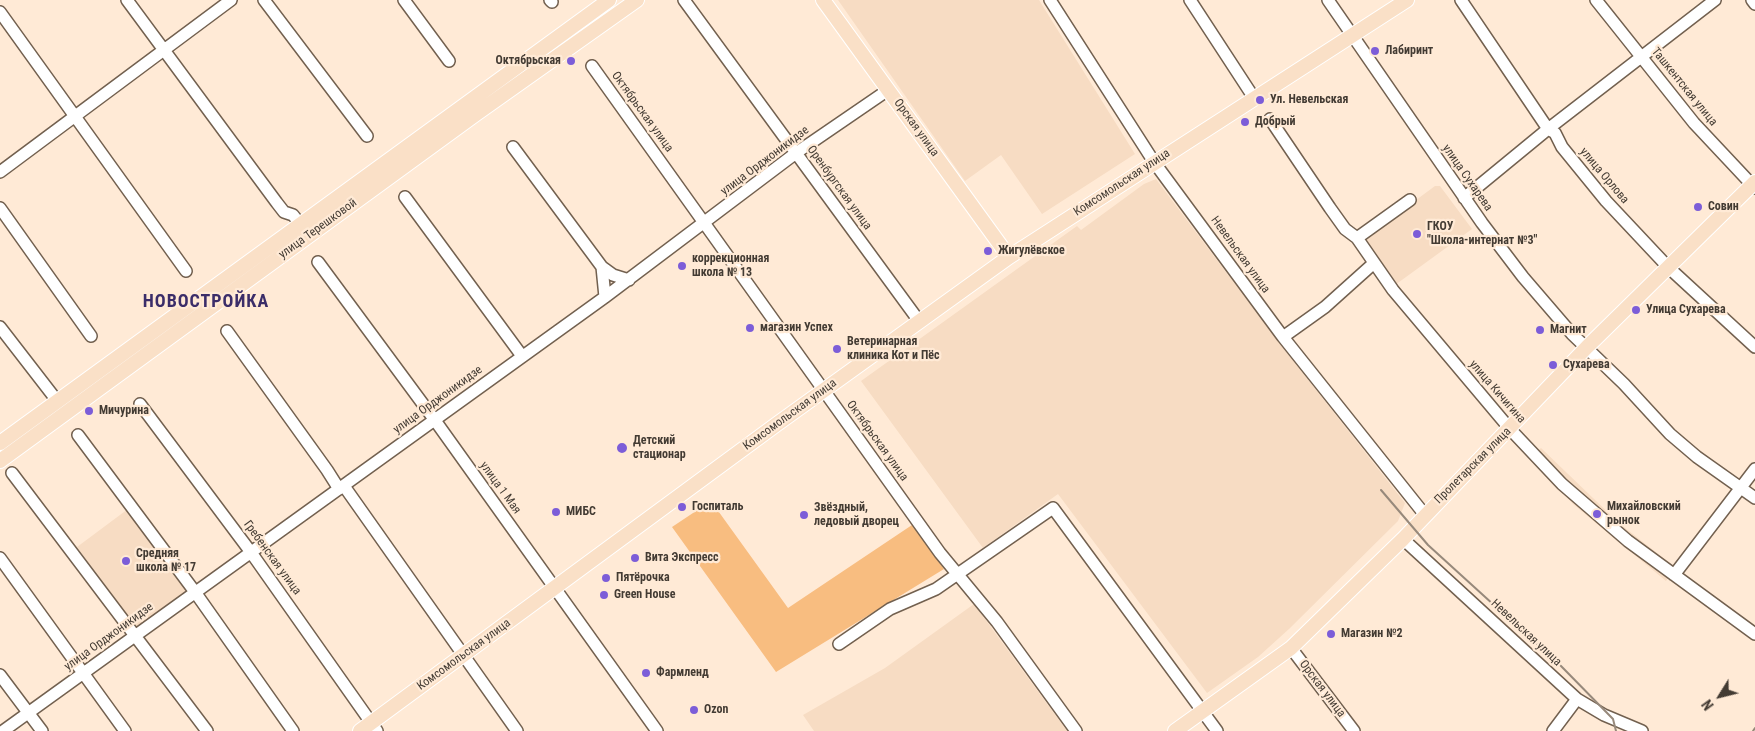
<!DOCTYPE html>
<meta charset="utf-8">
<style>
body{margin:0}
#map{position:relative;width:1755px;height:731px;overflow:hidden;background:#ffead6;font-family:"Roboto Condensed",sans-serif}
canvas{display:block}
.north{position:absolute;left:1695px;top:671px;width:50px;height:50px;-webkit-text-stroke:4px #ffead6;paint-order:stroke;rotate:234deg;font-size:14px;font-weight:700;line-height:20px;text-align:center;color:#433b33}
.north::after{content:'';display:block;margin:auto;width:18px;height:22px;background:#433b33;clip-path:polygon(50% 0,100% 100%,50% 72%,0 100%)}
</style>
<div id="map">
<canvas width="1755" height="731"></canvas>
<div class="north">N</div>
</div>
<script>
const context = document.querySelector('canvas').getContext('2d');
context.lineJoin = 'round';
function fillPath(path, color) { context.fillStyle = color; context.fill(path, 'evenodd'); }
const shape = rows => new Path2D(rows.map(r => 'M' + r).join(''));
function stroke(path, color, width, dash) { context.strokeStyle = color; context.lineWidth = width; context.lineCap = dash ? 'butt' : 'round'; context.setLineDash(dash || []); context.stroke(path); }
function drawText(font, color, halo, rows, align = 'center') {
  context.font = font + ' "Roboto Condensed",sans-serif'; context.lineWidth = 4.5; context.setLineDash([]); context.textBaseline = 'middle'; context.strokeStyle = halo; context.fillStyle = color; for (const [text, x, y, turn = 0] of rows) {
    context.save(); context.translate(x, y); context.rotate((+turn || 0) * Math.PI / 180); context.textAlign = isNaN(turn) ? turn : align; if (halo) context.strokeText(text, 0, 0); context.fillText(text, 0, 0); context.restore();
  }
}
fillPath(shape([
 [838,0,1039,0,1135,154,1042,214,1001,155,965,181],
 [1156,179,1283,348,1405,503,1398,521,1289,629,1258,657,1207,693,1058,494,983,548,861,381,1077,226,1081,230,1144,184],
 [1435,186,1440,186,1472,229,1395,285,1362,240],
 [1541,448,1620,524,1675,567,1666,581,1573,504,1530,458],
 [128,509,189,590,136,628,77,547],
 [974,604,1067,731,814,731,803,715,885,668]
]), '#f7dcc3');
fillPath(shape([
 [711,501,788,608,912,525,944,569,776,672,672,527]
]), '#f8bd80');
const minor = shape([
 [127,0,277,203,284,212,293,215,301,225],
 [264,0,367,136],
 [404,0,449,61],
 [550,0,552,2],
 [684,0,919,321],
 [1050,0,1154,162,1283,337,1425,515],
 [1190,0,1254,98],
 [1328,0,1482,223,1523,277,1572,334,1624,384,1670,434,1697,457,1755,498],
 [1461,0,1548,129,1555,133,1562,147,1606,201,1668,267,1755,347],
 [1596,0,1694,123,1755,188],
 [1752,0,1755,4],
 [0,12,186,271],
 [592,66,940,553,997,622,1076,731],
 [1270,119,1330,208,1345,229,1357,238,1393,290,1510,429,1562,484,1628,541,1755,634],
 [513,147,602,267,613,275,629,280],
 [0,172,231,0],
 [405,197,522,356],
 [1464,198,1548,129,1715,0],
 [0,208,91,336],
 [1357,238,1410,200],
 [318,262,434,419,657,731],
 [602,267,605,297],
 [0,327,58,402],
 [227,331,327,470,339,489],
 [1283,337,1325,307,1374,263],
 [140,404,250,551,377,731],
 [78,435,195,592,293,731],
 [12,473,207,731],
 [344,486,517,731],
 [1403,539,1577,699,1604,715,1642,731],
 [0,558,125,731],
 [1674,575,1755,469],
 [839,644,890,609,936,589,1053,508,1217,731],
 [1291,648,1354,731],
 [0,675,42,731],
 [3,731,605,297,796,153,888,90],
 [1553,731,1577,699]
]);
const major = shape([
 [823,0,1009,257],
 [0,443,609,0],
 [0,461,476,114,637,0],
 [360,731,777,424,1009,257,1407,0],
 [1175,731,1291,648,1403,539,1587,347,1755,182]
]);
stroke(minor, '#72604f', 14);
stroke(major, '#fff', 16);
stroke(minor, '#fff', 11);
stroke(major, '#fae0c7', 14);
stroke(shape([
 [1381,490,1428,545,1561,666,1613,719,1616,731],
 [1753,731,1755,728]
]), '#97897b', 2);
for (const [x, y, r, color] of [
 [1375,51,5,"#7c5dd8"],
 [571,61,5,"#7c5dd8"],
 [1260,100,5,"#7c5dd8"],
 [1245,122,5,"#7c5dd8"],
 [1698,207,5,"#7c5dd8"],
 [1417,234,5,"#7c5dd8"],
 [988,251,5,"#7c5dd8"],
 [682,266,5,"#7c5dd8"],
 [1636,310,5,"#7c5dd8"],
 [750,328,5,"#7c5dd8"],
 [1540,330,5,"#7c5dd8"],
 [837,349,5,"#7c5dd8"],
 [1553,365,5,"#7c5dd8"],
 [89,411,5,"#7c5dd8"],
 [622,448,6,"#7c5dd8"],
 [682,507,5,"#7c5dd8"],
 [556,512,5,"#7c5dd8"],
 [1597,514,5,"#7c5dd8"],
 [804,515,5,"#7c5dd8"],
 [635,558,5,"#7c5dd8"],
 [126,561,5,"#7c5dd8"],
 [606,578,5,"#7c5dd8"],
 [604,595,5,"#7c5dd8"],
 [1331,634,5,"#7c5dd8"],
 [646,673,5,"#7c5dd8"],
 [694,710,5,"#7c5dd8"]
]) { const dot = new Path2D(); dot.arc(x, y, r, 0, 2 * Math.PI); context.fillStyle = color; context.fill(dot); stroke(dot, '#ffead6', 2); }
drawText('bold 12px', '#433b33', '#ffead6', [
 ["Лабиринт",1385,51],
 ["Октябрьская",561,61,"right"],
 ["Ул. Невельская",1270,100],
 ["Добрый",1255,122],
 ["Совин",1708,207],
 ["ГКОУ",1427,227],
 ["\"Школа-интернат №3\"",1427,241],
 ["Жигулёвское",998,251],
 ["коррекционная",692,259],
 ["школа № 13",692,273],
 ["Улица Сухарева",1646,310],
 ["магазин Успех",760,328],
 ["Магнит",1550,330],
 ["Ветеринарная",847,342],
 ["клиника Кот и Пёс",847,356],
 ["Сухарева",1563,365],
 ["Мичурина",99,411],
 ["Детский",633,441],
 ["стационар",633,455],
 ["Госпиталь",692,507],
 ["Михайловский",1607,507],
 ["рынок",1607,521],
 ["Звёздный,",814,508],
 ["ледовый дворец",814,522],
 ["МИБС",566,512],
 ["Средняя",136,554],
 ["школа № 17",136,568],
 ["Вита Экспресс",645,558],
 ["Пятёрочка",616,578],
 ["Green House",614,595],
 ["Магазин №2",1341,634],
 ["Фармленд",656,673],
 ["Ozon",704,710]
], 'left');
drawText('12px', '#433b33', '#ffead6', [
 ["Ташкентская улица",1684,87,51],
 ["Октябрьская улица",642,112,54],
 ["Орская улица",916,128,54],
 ["улица Орджоникидзе",765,161,-37],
 ["улица Орлова",1604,176,50],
 ["улица Сухарева",1467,178,55],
 ["Комсомольская улица",1122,183,-33],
 ["Оренбургская улица",839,188,54],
 ["улица Терешковой",318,229,-36],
 ["Невельская улица",1240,255,54],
 ["улица Кичигина",1497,392,49],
 ["улица Орджоникидзе",438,400,-36],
 ["Комсомольская улица",790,415,-36],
 ["Октябрьская улица",877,441,54],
 ["Пролетарская улица",1473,466,-45],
 ["улица 1 Мая",500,488,54],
 ["Гребенская улица",272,558,54],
 ["Невельская улица",1526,633,43],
 ["улица Орджоникидзе",109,637,-36],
 ["Комсомольская улица",464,655,-36],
 ["Орская улица",1322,689,53]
]);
context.letterSpacing = '1px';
drawText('bold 18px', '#3b2d69', '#ffead6', [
 ["НОВОСТРОЙКА",206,302]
]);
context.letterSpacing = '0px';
</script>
